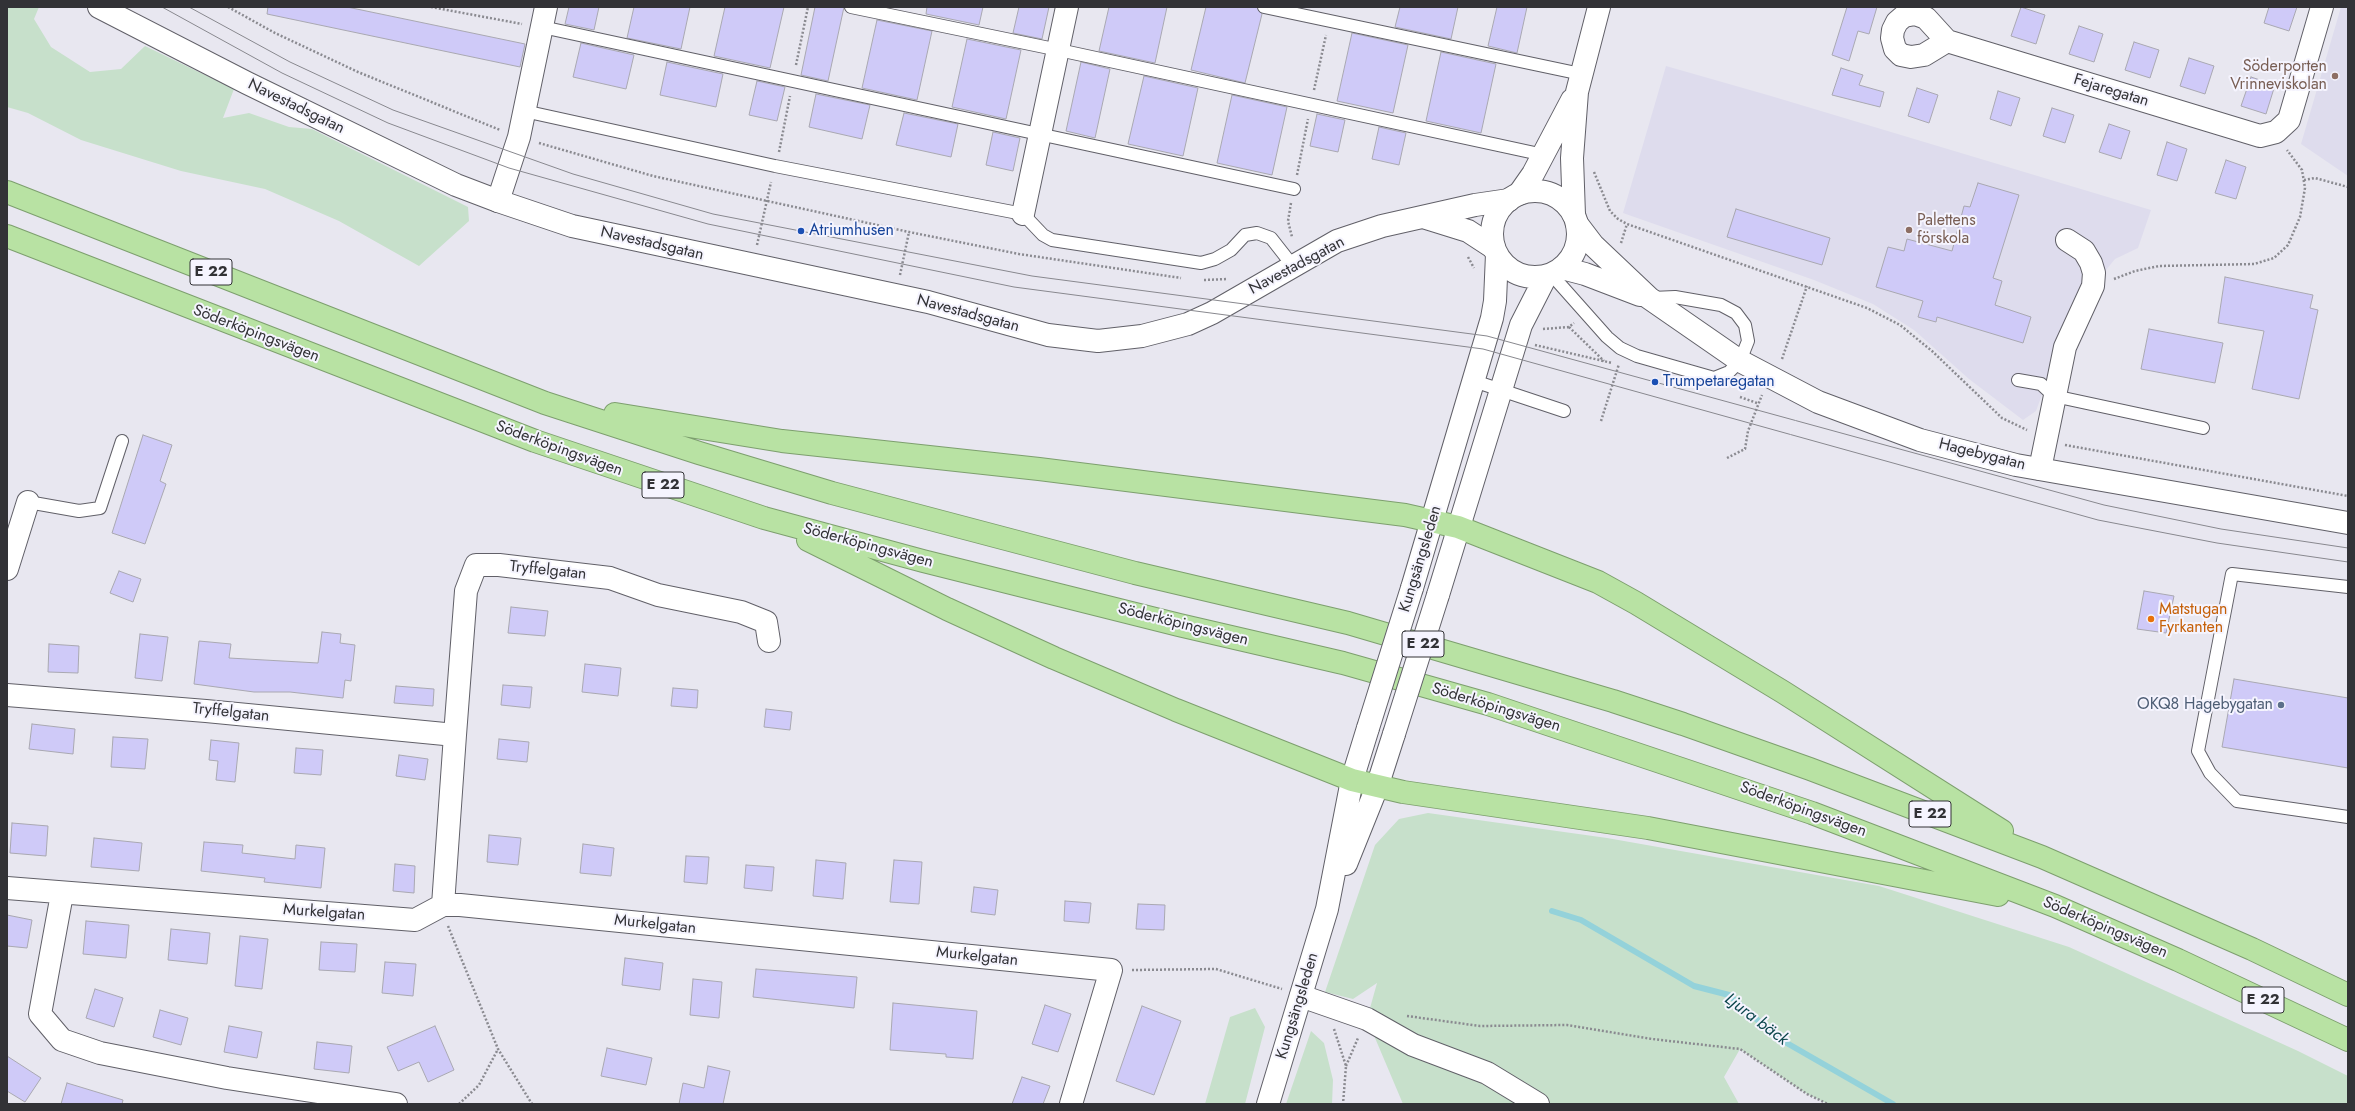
<!DOCTYPE html>
<meta charset="utf-8">
<style>
body{margin:0}
#map{position:relative;width:2355px;height:1111px;overflow:hidden;background:#e8e7f0;font-family:Jost,sans-serif}
canvas{display:block}
.frame{position:absolute;inset:0;border:8px solid #323236;pointer-events:none}
</style>
<div id="map">
<canvas width="2355" height="1111"></canvas>
<div class="frame"></div>
</div>
<script>
const context = document.querySelector('canvas').getContext('2d');
context.lineJoin = 'round';
function fillPath(path, color) { context.fillStyle = color; context.fill(path, 'evenodd'); }
const shape = rows => new Path2D(rows.map(r => 'M' + r).join(''));
function stroke(path, color, width, dash) { context.strokeStyle = color; context.lineWidth = width; context.lineCap = dash ? 'butt' : 'round'; context.setLineDash(dash || []); context.stroke(path); }
function drawText(font, color, halo, rows, align = 'center') {
  context.font = font + ' Jost,sans-serif'; context.lineWidth = 4; context.setLineDash([]); context.textBaseline = 'middle'; context.strokeStyle = halo; context.fillStyle = color; for (const [text, x, y, turn = 0] of rows) {
    context.save(); context.translate(x, y); context.rotate((+turn || 0) * Math.PI / 180); context.textAlign = isNaN(turn) ? turn : align; if (halo) context.strokeText(text, 0, 0); context.fillText(text, 0, 0); context.restore();
  }
}
fillPath(shape([
 [2341,7,2348,7,2348,176,2301,144],
 [1666,66,1771,96,2151,210,2138,248,2115,259,2093,286,2060,345,2036,411,2023,420,1969,379,1914,330,1873,304,1814,280,1623,213]
]), '#dedced');
fillPath(shape([
 [7,7,39,7,34,19,51,47,90,72,121,69,145,46,234,89,223,118,249,113,289,127,312,129,468,207,469,221,419,266,339,221,265,189,181,171,81,140,28,113,7,107],
 [1428,813,1607,838,1879,886,2069,947,2298,1051,2348,1076,2348,1104,1828,1104,1807,1094,1740,1049,1724,1077,1739,1104,1403,1104,1367,1019,1377,983,1353,999,1325,992,1375,845,1399,819],
 [1255,1008,1265,1027,1245,1104,1205,1104,1230,1017],
 [1311,1031,1324,1043,1333,1080,1332,1104,1286,1104]
]), '#c7e0cb');
stroke(shape([
 [1552,911,1581,920,1694,986,1729,995,1778,1038,1893,1104]
]), '#94d2da', 6);
const building = shape([
 [268,7,347,7,525,44,520,67,267,14,268,7],
 [569,7,599,7,594,30,565,24,569,7],
 [634,7,690,7,681,49,627,38,634,7],
 [725,7,784,7,770,68,714,56,725,7],
 [815,7,844,7,828,81,801,75,815,7],
 [927,7,983,7,979,25,926,14,927,7],
 [1019,7,1049,7,1042,39,1013,33,1019,7],
 [1109,7,1167,7,1155,63,1099,51,1109,7],
 [1206,7,1257,7,1262,14,1245,83,1191,70,1206,7],
 [1400,7,1458,7,1451,39,1395,27,1400,7],
 [1497,7,1527,7,1517,53,1488,46,1497,7],
 [1847,7,1877,7,1869,34,1858,31,1849,61,1832,55,1847,7],
 [2021,7,2045,15,2036,44,2011,36,2021,7],
 [2269,7,2297,7,2289,31,2264,23,2269,7],
 [877,20,932,31,917,100,862,88,877,20],
 [2079,26,2103,34,2094,62,2069,54,2079,26],
 [1352,33,1408,45,1393,113,1337,101,1352,33],
 [967,39,1021,50,1006,119,952,107,967,39],
 [2134,42,2159,50,2150,78,2125,70,2134,42],
 [581,43,634,55,626,89,573,77,581,43],
 [1441,52,1496,64,1481,133,1426,121,1441,52],
 [2189,58,2214,66,2205,94,2180,86,2189,58],
 [667,62,723,74,716,107,660,95,667,62],
 [1081,62,1110,69,1095,138,1066,131,1081,62],
 [1841,68,1863,75,1859,85,1884,92,1880,107,1832,95,1841,68],
 [1144,76,1198,88,1183,156,1128,144,1144,76],
 [2251,77,2275,85,2266,114,2241,106,2251,77],
 [757,81,785,87,777,121,749,115,757,81],
 [1917,88,1938,95,1929,123,1908,116,1917,88],
 [1998,91,2020,98,2011,126,1990,119,1998,91],
 [816,94,870,105,862,139,809,127,816,94],
 [1232,95,1287,107,1272,175,1217,163,1232,95],
 [2052,108,2074,115,2065,143,2043,136,2052,108],
 [904,113,958,124,951,157,896,145,904,113],
 [1317,114,1345,120,1338,152,1310,146,1317,114],
 [2109,124,2130,131,2121,159,2099,152,2109,124],
 [1379,127,1406,133,1399,165,1372,159,1379,127],
 [993,132,1020,138,1013,171,986,165,993,132],
 [2167,142,2187,149,2177,181,2157,175,2167,142],
 [2226,160,2246,167,2236,199,2215,193,2226,160],
 [1978,183,2019,195,1993,278,2002,281,1995,305,2031,317,2023,343,1937,317,1936,322,1918,317,1923,301,1876,287,1888,247,1904,251,1907,239,1952,251,1964,206,1970,207,1978,183],
 [1736,209,1830,238,1822,265,1727,237,1736,209],
 [2225,277,2313,295,2310,308,2318,310,2299,399,2252,389,2264,331,2218,323,2225,277],
 [2149,329,2223,343,2215,383,2141,369,2149,329],
 [143,435,172,445,160,481,166,484,145,544,112,533,143,435],
 [119,571,141,579,133,602,110,593,119,571],
 [2144,591,2174,596,2166,633,2137,629,2144,591],
 [511,607,548,611,545,636,508,633,511,607],
 [322,632,341,634,340,643,355,645,351,681,345,680,343,698,290,692,254,692,194,684,199,641,231,644,229,658,318,663,322,632],
 [140,634,168,637,162,681,135,678,140,634],
 [49,644,79,646,78,673,48,672,49,644],
 [585,664,621,668,618,696,582,692,585,664],
 [2234,679,2348,698,2348,768,2222,747,2234,679],
 [503,685,532,687,530,708,501,705,503,685],
 [396,686,434,689,433,706,394,703,396,686],
 [673,688,698,690,697,708,671,706,673,688],
 [766,709,792,712,790,730,764,727,766,709],
 [32,724,75,729,73,754,29,749,32,724],
 [113,737,148,739,145,769,111,767,113,737],
 [499,739,529,742,527,762,497,759,499,739],
 [211,740,239,743,235,782,216,780,218,761,209,760,211,740],
 [296,748,323,750,321,775,294,773,296,748],
 [399,755,428,759,425,780,396,776,399,755],
 [12,823,48,826,46,856,10,853,12,823],
 [489,835,521,838,518,865,487,862,489,835],
 [94,838,142,843,139,871,91,867,94,838],
 [204,842,243,845,242,853,295,859,296,845,325,848,321,888,264,882,265,878,201,871,204,842],
 [583,844,614,848,611,876,580,873,583,844],
 [686,856,709,857,707,884,684,882,686,856],
 [816,860,846,863,843,899,813,896,816,860],
 [894,860,922,862,919,904,890,902,894,860],
 [395,864,415,866,414,893,393,891,395,864],
 [746,865,774,867,772,891,744,888,746,865],
 [974,887,998,890,995,915,971,912,974,887],
 [1065,901,1091,903,1089,923,1064,921,1065,901],
 [1138,904,1165,905,1164,930,1136,929,1138,904],
 [7,915,32,920,27,948,7,946,7,915],
 [86,921,129,925,126,958,83,954,86,921],
 [171,929,210,933,207,964,168,960,171,929],
 [240,936,268,939,262,989,235,986,240,936],
 [321,942,357,944,355,972,319,970,321,942],
 [625,958,663,963,660,990,622,985,625,958],
 [385,962,416,964,413,996,382,993,385,962],
 [756,969,857,977,854,1008,753,997,756,969],
 [693,979,722,982,719,1018,690,1015,693,979],
 [95,989,123,998,114,1027,86,1018,95,989],
 [893,1003,977,1011,973,1059,946,1057,946,1054,890,1050,893,1003],
 [1045,1005,1071,1014,1058,1052,1032,1044,1045,1005],
 [1142,1006,1181,1021,1154,1095,1116,1081,1142,1006],
 [160,1010,188,1018,181,1045,153,1037,160,1010],
 [229,1026,262,1032,257,1058,224,1052,229,1026],
 [435,1026,454,1070,428,1082,419,1062,398,1071,387,1047,435,1026],
 [317,1042,352,1046,349,1073,314,1069,317,1042],
 [607,1048,652,1058,646,1085,601,1076,607,1048],
 [7,1056,41,1078,25,1102,7,1091,7,1056],
 [708,1066,730,1071,723,1104,679,1104,683,1083,704,1088,708,1066],
 [1022,1077,1050,1086,1043,1104,1012,1104,1022,1077],
 [67,1083,123,1100,122,1104,61,1104,67,1083]
]);
fillPath(building, '#cfcaf8');
stroke(building, '#a9a8b1', 1);
const service = shape([
 [851,7,1059,50,1544,155],
 [1264,7,1581,74],
 [542,27,1294,189],
 [524,111,775,166,1023,214,1043,235,1052,240,1201,263,1215,259,1231,250,1245,235,1257,233,1271,238,1293,266],
 [1551,274,1607,337,1620,348,1637,356,1714,378,1729,372,1740,361,1748,341,1745,325,1736,313,1721,305,1675,297,1652,298],
 [2018,380,2041,384,2054,396,2203,428],
 [1474,381,1564,411],
 [28,502,79,511,100,508,122,441],
 [2348,587,2232,574,2198,751,2210,773,2237,801,2348,817]
]);
const minor = shape([
 [1947,41,1926,18,1915,14,1904,16,1897,22,1893,30,1892,38,1895,49,1901,55,1911,57,1924,55,1947,41,2260,136,2276,132,2289,120,2322,7],
 [1519,194,1533,174,1572,100],
 [498,201,519,137,546,7],
 [1023,214,1067,7],
 [1574,215,1572,158,1577,92,1599,7],
 [2040,469,2065,347,2093,286,2094,273,2091,263,2084,251,2067,240],
 [7,569,28,502],
 [7,695,206,711,455,735,466,591,476,565,499,565,610,578,658,595,741,612,766,622,769,641],
 [7,888,415,920,443,905,460,905,1111,970,1071,1104],
 [62,894,40,1014,62,1040,100,1053,227,1078,396,1104],
 [443,905,455,735],
 [1301,996,1367,1019,1413,1045,1487,1073,1538,1104]
]);
const tertiary = shape([
 [99,7,247,83,456,185,498,201,572,226,928,302,1048,335,1098,341,1142,336,1188,324,1212,313,1337,241,1382,226,1475,205,1509,200],
 [1423,217,1468,231,1494,248],
 [1577,224,1593,245,1649,298,1740,361,1818,402,1920,440,2016,465,2348,523],
 [1562,268,1585,274,1640,295]
]);
const secondary = shape([
 '1492 234a43 43 0 1 1 86 0a43 43 0 1 1-86 0Z',
 [1412,588,1492,318,1495,301,1497,254],
 [1438,595,1521,325,1546,276],
 [1346,864,1377,787,1394,734],
 [1268,1104,1327,909,1352,780,1368,728]
]);
const trunk = shape([
 [7,192,545,403,699,453,832,493,991,535,1135,573,1348,623,1613,701,1683,724,1810,769,2042,857,2252,949,2348,995],
 [7,236,535,441,764,518,923,561,1179,625,1343,663,1488,704,1812,813,2055,906,2178,960,2348,1040],
 [615,414,782,441,1039,469,1405,515,1458,527,1598,582,1636,603,1783,692,2002,831],
 [808,540,947,609,1054,658,1176,710,1352,780,1403,792,1648,828,1998,895]
]);
stroke(service, '#616068', 14);
stroke(minor, '#616068', 24);
stroke(tertiary, '#616068', 24);
stroke(secondary, '#616068', 24);
stroke(trunk, '#7d9f6e', 24);
stroke(shape([
 [228,7,275,33,358,72,500,130],
 [431,7,522,24],
 [796,65,808,7],
 [1314,90,1326,35],
 [539,143,653,176,909,232,1019,254,1181,278],
 [779,152,790,96],
 [1594,172,1610,211,1618,219,1627,224,1867,308,1900,325,1932,351,2002,418,2027,430],
 [1297,175,1308,119],
 [2304,180,2315,178,2348,187],
 [1291,203,1288,221,1292,237],
 [1621,243,1627,224],
 [757,245,771,182],
 [1468,257,1474,268],
 [900,275,909,232],
 [2114,279,2135,271,2159,266,2254,264,2274,258,2288,245,2300,217,2305,188,2302,170,2287,150],
 [1204,280,1227,279],
 [1569,327,1604,361],
 [1543,329,1569,327,1574,323],
 [1535,345,1612,363],
 [1782,359,1807,286],
 [1740,397,1757,403],
 [1601,421,1619,364],
 [2065,445,2348,496],
 [1727,458,1745,449,1748,431,1762,395],
 [448,926,498,1049,532,1104],
 [1132,970,1216,969,1282,989],
 [1407,1016,1480,1026,1567,1025,1652,1039,1740,1049,1807,1094,1828,1104],
 [1334,1029,1346,1066,1343,1104],
 [1346,1066,1358,1038],
 [459,1104,479,1085,498,1049]
]), '#8a8a90', 2.5, [2, 2]);
stroke(service, '#fff', 12);
stroke(minor, '#fff', 22);
stroke(tertiary, '#fff', 22);
stroke(secondary, '#fff', 22);
stroke(trunk, '#b8e2a3', 22);
stroke(shape([
 [162,7,282,73,388,123,509,168,708,224,1014,287,1483,349,2098,520,2217,543,2348,562],
 [189,7,290,62,393,110,573,174,713,214,1032,276,1487,336,2104,505,2221,529,2348,548]
]), '#88888e', 1);
const secondaryBridge = shape([
 [1368,728,1412,588],
 [1394,734,1438,595]
]);
stroke(secondaryBridge, '#616068', 24, []);
stroke(secondaryBridge, '#fff', 22);
for (const [x, y, r, color] of [
 [2335,76,4,"#8d6e63"],
 [1909,230,4,"#8d6e63"],
 [801,231,4,"#1a4fb4"],
 [1655,382,4,"#1a4fb4"],
 [2151,619,4,"#e8710a"],
 [2281,705,4,"#5c6f8a"]
]) { const dot = new Path2D(); dot.arc(x, y, r, 0, 2 * Math.PI); context.fillStyle = color; context.fill(dot); stroke(dot, '#f5f4fe', 1.5); }
for (const [x, y, w] of [
 [211,272,42],
 [663,485,42],
 [1423,644,42],
 [1930,814,42],
 [2263,1000,42]
]) { const box = new Path2D(); box.roundRect(x - w / 2, y - 13, w, 26, 3); context.fillStyle = '#f5f4fe'; context.fill(box); stroke(box, '#323236', 1); }
drawText('bold 15px', '#323236', null, [
 ["E 22",211,272],
 ["E 22",663,485],
 ["E 22",1423,644],
 ["E 22",1930,814],
 ["E 22",2263,1000]
]);
drawText('16px', '#785e54', '#f5f4fe', [
 ["Söderporten",2327,67],
 ["Vrinneviskolan",2327,85],
 ["Palettens",1917,221,"left"],
 ["förskola",1917,239,"left"]
], 'right');
drawText('16px', '#323236', '#f5f4fe', [
 ["Fejaregatan",2111,91,17],
 ["Navestadsgatan",296,107,26],
 ["Navestadsgatan",652,244,13],
 ["Navestadsgatan",1297,266,-28],
 ["Navestadsgatan",968,314,15],
 ["Söderköpingsvägen",256,334,21],
 ["Söderköpingsvägen",559,449,20],
 ["Hagebygatan",1982,455,14],
 ["Söderköpingsvägen",868,546,15],
 ["Kungsängsleden",1421,559,-73],
 ["Tryffelgatan",548,571,6],
 ["Söderköpingsvägen",1183,625,14],
 ["Söderköpingsvägen",1496,708,17],
 ["Tryffelgatan",231,713,6],
 ["Söderköpingsvägen",1803,810,20],
 ["Murkelgatan",324,913,4],
 ["Murkelgatan",655,925,6],
 ["Söderköpingsvägen",2105,928,23],
 ["Murkelgatan",977,957,6],
 ["Kungsängsleden",1298,1006,-73]
]);
drawText('16px', '#164399', '#f5f4fe', [
 ["Atriumhusen",809,231],
 ["Trumpetaregatan",1663,382]
], 'left');
drawText('16px', '#c56008', '#f5f4fe', [
 ["Matstugan",2159,610],
 ["Fyrkanten",2159,628]
], 'left');
drawText('16px', '#4e5e75', '#f5f4fe', [
 ["OKQ8 Hagebygatan",2273,705]
], 'right');
drawText('italic 17px', '#0c464c', '#f5f4fe', [
 ["Ljura bäck",1756,1020,37]
]);
</script>
